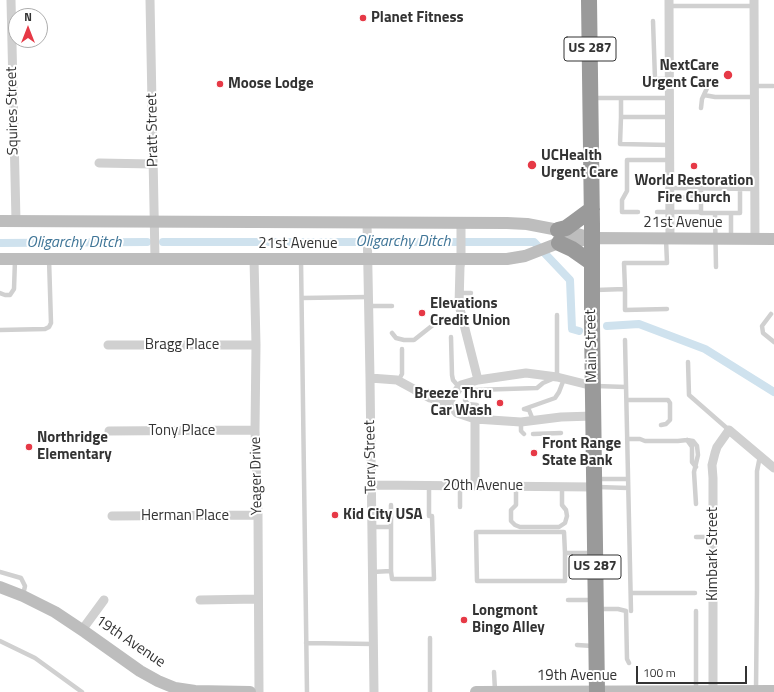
<!DOCTYPE html>
<style>
body{margin:0}
#map{position:relative;width:774px;height:692px;overflow:hidden;background:#fff;font-family:"Titillium Web",sans-serif}
canvas{display:block}
.north{position:absolute;left:8px;top:8px;width:40px;height:40px;box-sizing:border-box;background:#fff;border:1px solid #adadad;border-radius:50%;rotate:0deg;font-size:11px;font-weight:700;line-height:16px;text-align:center;color:#333}
.north::after{content:'';display:block;margin:auto;width:14px;height:18px;background:#e63946;clip-path:polygon(50% 0,100% 100%,50% 72%,0 100%)}
.scale{position:absolute;left:636px;top:666px;width:111px;height:18px;box-sizing:border-box;border:2px solid #333;border-top:0;padding-left:5px;font-size:12px;line-height:14px;white-space:nowrap;color:#333;-webkit-text-stroke:3px #fff;paint-order:stroke}
</style>
<div id="map">
<canvas width="774" height="692"></canvas>
<div class="north">N</div>
<div class="scale">100 m</div>
</div>
<script>
const context = document.querySelector('canvas').getContext('2d');
context.lineJoin = 'round';
const shape = rows => new Path2D(rows.map(r => 'M' + r).join(''));
function stroke(path, color, width, dash) { context.strokeStyle = color; context.lineWidth = width; context.lineCap = dash ? 'butt' : 'round'; context.setLineDash(dash || []); context.stroke(path); }
function drawText(font, color, halo, rows, align = 'center') {
  context.font = font + ' "Titillium Web",sans-serif'; context.lineWidth = 4; context.setLineDash([]); context.textBaseline = 'middle'; context.strokeStyle = halo; context.fillStyle = color; for (const [text, x, y, turn = 0] of rows) {
    context.save(); context.translate(x, y); context.rotate((+turn || 0) * Math.PI / 180); context.textAlign = isNaN(turn) ? turn : align; if (halo) context.strokeText(text, 0, 0); context.fillText(text, 0, 0); context.restore();
  }
}
stroke(shape([
 [163,242,534,242,570,280,572,329,579,331],
 [0,243,147,242],
 [607,326,639,324,705,349,774,392]
]), '#cfe2ee', 8);
stroke(shape([
 [669,6,754,6],
 [653,21,655,79,669,79],
 [754,86,773,86],
 [704,95,715,97,754,97],
 [593,98,669,98],
 [621,98,621,117,669,117],
 [701,108,702,99,708,86],
 [621,117,620,144,669,145],
 [670,188,754,189],
 [701,188,701,213,740,213,740,188],
 [670,198,701,197],
 [638,212,622,212,622,200,627,191,627,160,669,160],
 [657,212,701,212],
 [715,213,716,267],
 [731,237,731,213],
 [301,260,307,692],
 [625,289,624,263,667,263,666,239],
 [596,290,625,289,625,310,667,309],
 [0,293,5,295,10,295,14,289,15,260],
 [459,293,471,293],
 [302,298,368,297],
 [368,306,392,306],
 [771,314,762,326,763,333,774,342],
 [0,330,45,329,49,327,51,323,49,259],
 [392,333,396,338,404,340,414,340,438,321,462,319],
 [451,337,452,375,453,380,459,387],
 [625,340,631,611],
 [688,362,689,395,729,430],
 [398,381,402,374,402,349],
 [596,386,626,387],
 [627,400,668,400,670,403,670,420,666,424,661,425],
 [477,405,468,404,465,400,466,396,470,392,475,390,537,388,543,383,557,377,557,315],
 [524,409,555,398,559,392,564,379],
 [524,409,529,410,533,420],
 [521,422,521,431,524,434],
 [533,434,561,433],
 [627,439,640,439,645,441,678,441,687,440,693,441,697,446,698,455,694,472,696,504],
 [687,440,692,447,692,462,696,467],
 [596,479,628,479],
 [460,486,460,507],
 [516,486,516,505,511,510,511,521,515,525,520,527,559,527,565,523,567,516,566,510,562,505,562,487],
 [598,487,628,488],
 [391,505,391,571],
 [372,527,391,527],
 [696,537,713,537],
 [565,553,565,581,477,581,476,532,564,532,565,553,593,553],
 [0,572,21,578,25,586,23,595],
 [372,572,391,571,392,579,434,579,432,516,429,516,429,486],
 [631,593,695,593],
 [568,600,594,600],
 [599,609,618,609,626,611,627,659,629,663],
 [696,611,696,691],
 [430,638,430,692],
 [0,641,35,658,82,692],
 [306,643,373,644],
 [577,645,593,646],
 [494,672,495,690],
 [756,690,757,589,757,471,760,456]
]), '#d0d0d0', 4.5);
stroke(shape([
 [11,0,16,221],
 [150,0,155,259],
 [669,0,670,239],
 [754,0,755,239],
 [99,163,153,164],
 [367,222,370,378,374,692],
 [461,222,461,260,460,267,459,305,478,380],
 [254,259,256,345,255,430,258,515,259,692],
 [108,345,256,345],
 [370,378,397,380,430,398,448,403,457,413,475,419,521,422,561,417,593,416],
 [448,403,461,385,478,380,526,373,557,377,593,386],
 [109,431,255,430],
 [371,485,594,487],
 [475,486,475,419],
 [112,516,258,515],
 [200,600,258,599],
 [82,630,104,600],
 [713,691,713,478,712,465,715,453,717,447,729,430,774,468]
]), '#d0d0d0', 9);
stroke(shape([
 [0,221,507,223,527,224,574,233,591,238],
 [0,259,507,259,525,256,556,244,575,242,592,238,774,239],
 [0,587,23,596,55,612,85,632,140,671,158,681,175,688,195,691,250,692],
 [476,692,774,691]
]), '#bdbdbd', 12);
stroke(shape([
 [589,0,592,224,592,325,597,692],
 [558,230,566,228,573,223,592,209],
 [559,243,572,249,592,263]
]), '#9a9a9a', 16);
for (const [x, y, r, color] of [
 [363,18,4,"#e63946"],
 [728,75,5,"#e63946"],
 [220,84,4,"#e63946"],
 [532,165,5,"#e63946"],
 [694,166,4,"#e63946"],
 [422,313,4,"#e63946"],
 [500,403,4,"#e63946"],
 [29,447,4,"#e63946"],
 [534,453,4,"#e63946"],
 [335,515,4,"#e63946"],
 [464,620,4,"#e63946"]
]) { const dot = new Path2D(); dot.arc(x, y, r, 0, 2 * Math.PI); context.fillStyle = color; context.fill(dot); stroke(dot, '#fff', 1.5); }
for (const [x, y, w] of [
 [590,49,52],
 [595,567,52]
]) { const box = new Path2D(); box.roundRect(x - w / 2, y - 12, w, 24, 3); context.fillStyle = '#fff'; context.fill(box); stroke(box, '#333', 1); }
drawText('bold 14px', '#333', null, [
 ["US 287",590,49],
 ["US 287",595,567]
]);
drawText('bold 15px', '#333', '#fff', [
 ["Planet Fitness",371,18],
 ["NextCare",719,66,"right"],
 ["Urgent Care",719,83,"right"],
 ["Moose Lodge",228,84],
 ["UCHealth",541,156],
 ["Urgent Care",541,173],
 ["World Restoration",694,181,"center"],
 ["Fire Church",694,198,"center"],
 ["Elevations",430,304],
 ["Credit Union",430,321],
 ["Breeze Thru",492,394,"right"],
 ["Car Wash",492,411,"right"],
 ["Northridge",37,438],
 ["Elementary",37,455],
 ["Front Range",542,444],
 ["State Bank",542,461],
 ["Kid City USA",343,515],
 ["Longmont",472,611],
 ["Bingo Alley",472,628]
], 'left');
drawText('15px', '#333', '#fff', [
 ["Squires Street",13,111,-91],
 ["Pratt Street",153,130,-91],
 ["21st Avenue",683,223],
 ["21st Avenue",298,244],
 ["Bragg Place",182,345],
 ["Main Street",592,346,-91],
 ["Tony Place",182,431],
 ["Terry Street",371,457,-91],
 ["Yeager Drive",257,476,-91],
 ["20th Avenue",483,486],
 ["Herman Place",185,516],
 ["Kimbark Street",713,554,-90],
 ["19th Avenue",130,642,34],
 ["19th Avenue",577,676]
]);
drawText('italic 16px', '#3f7597', '#fff', [
 ["Oligarchy Ditch",403,242],
 ["Oligarchy Ditch",74,243]
]);
</script>
